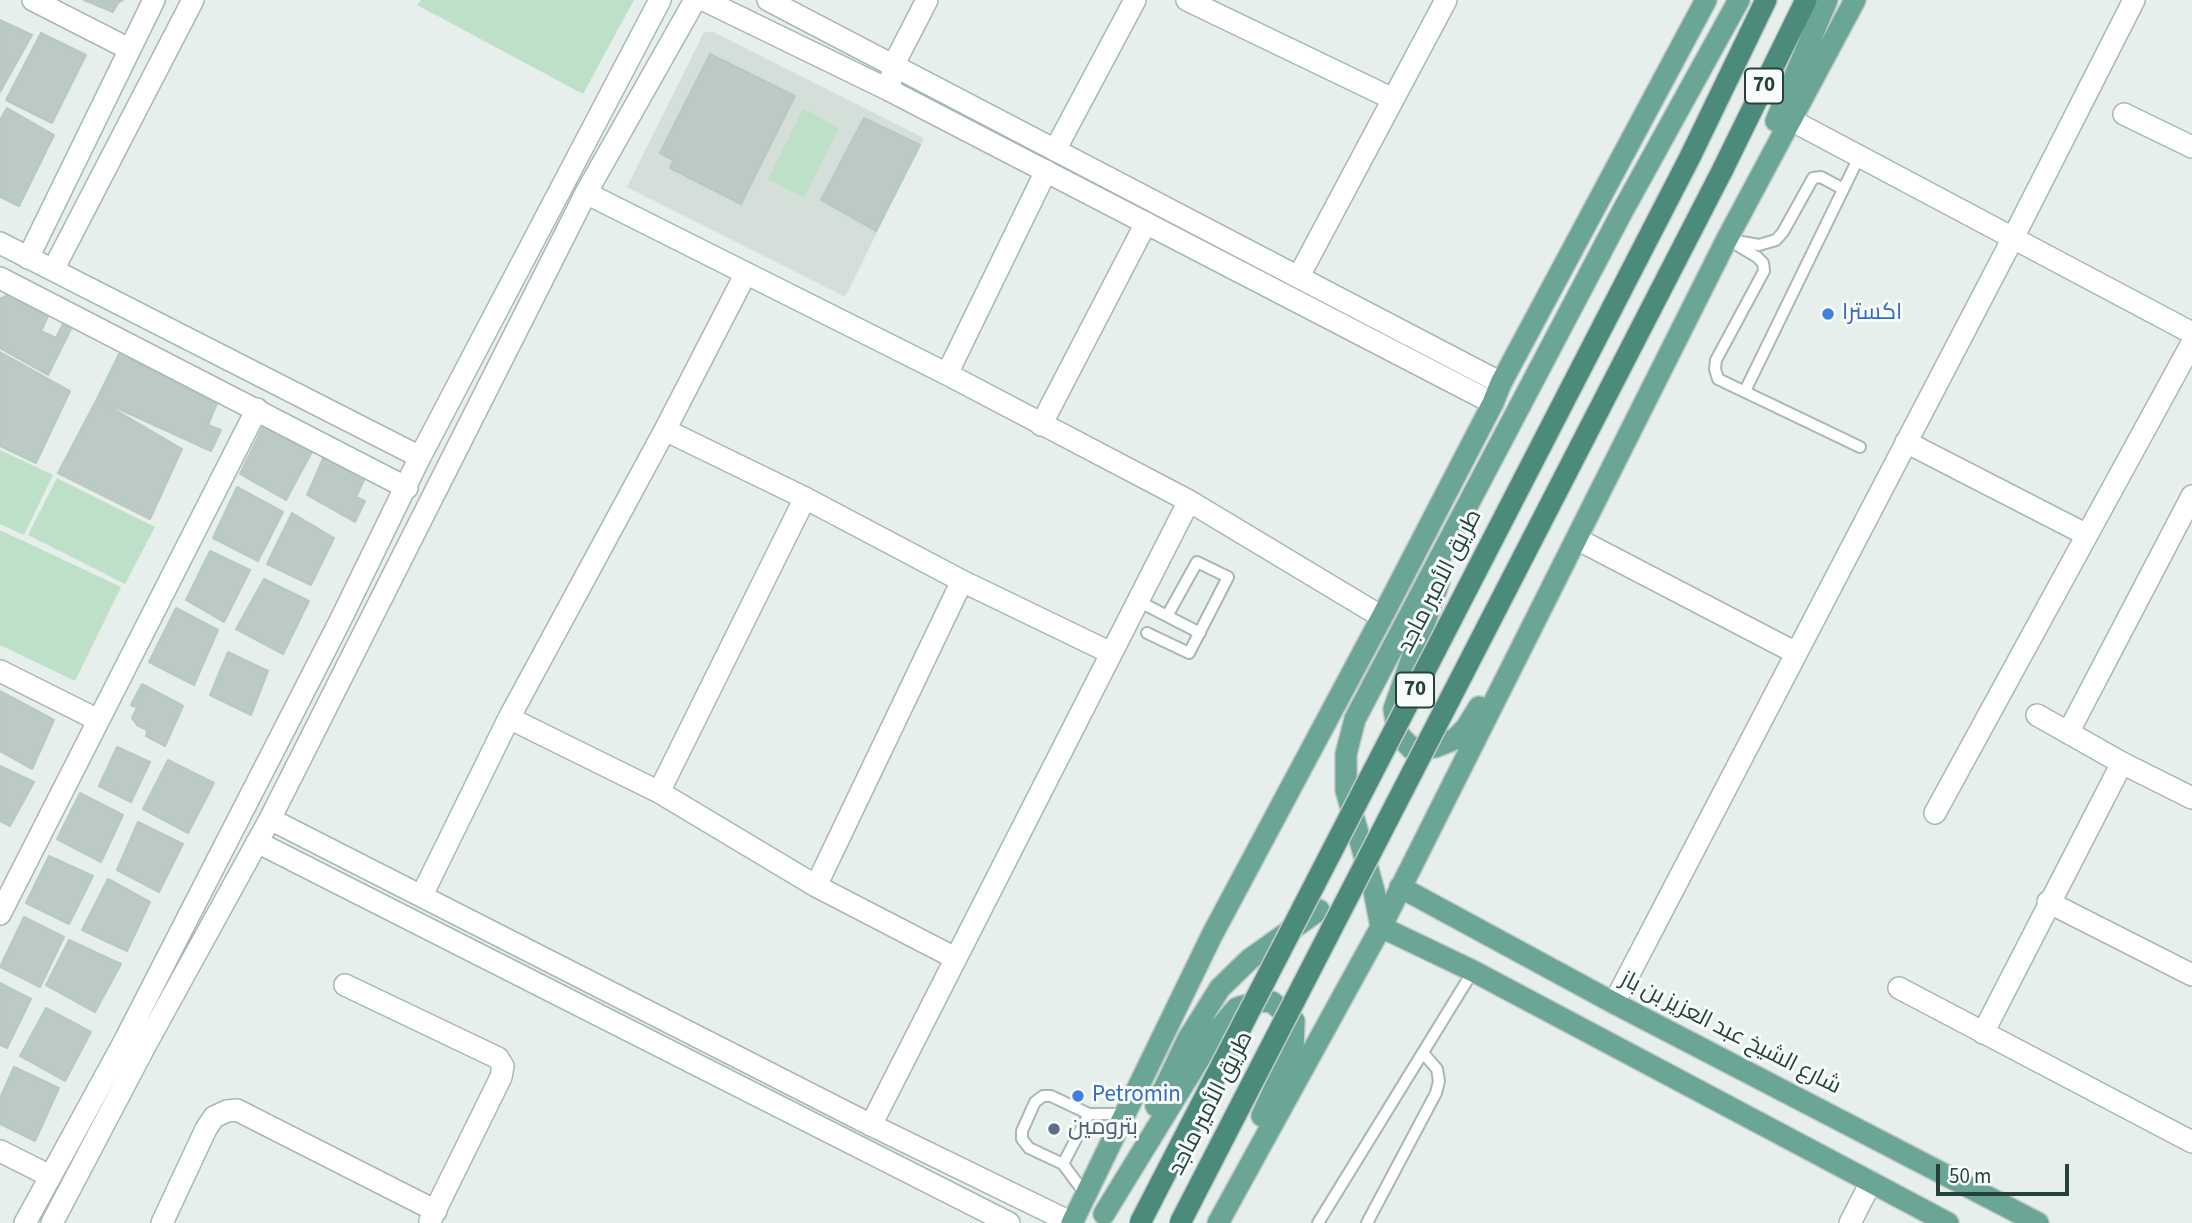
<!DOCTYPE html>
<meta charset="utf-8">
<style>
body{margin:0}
#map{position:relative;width:2192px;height:1223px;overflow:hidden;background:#e6efeb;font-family:"Source Sans 3",sans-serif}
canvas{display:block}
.scale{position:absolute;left:1936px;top:1164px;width:133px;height:32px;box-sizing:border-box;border:4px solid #24423a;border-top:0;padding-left:9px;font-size:21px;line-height:24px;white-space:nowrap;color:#24423a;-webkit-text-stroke:5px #f7fbf9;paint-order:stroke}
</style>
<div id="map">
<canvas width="2192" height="1223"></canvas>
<div class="scale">50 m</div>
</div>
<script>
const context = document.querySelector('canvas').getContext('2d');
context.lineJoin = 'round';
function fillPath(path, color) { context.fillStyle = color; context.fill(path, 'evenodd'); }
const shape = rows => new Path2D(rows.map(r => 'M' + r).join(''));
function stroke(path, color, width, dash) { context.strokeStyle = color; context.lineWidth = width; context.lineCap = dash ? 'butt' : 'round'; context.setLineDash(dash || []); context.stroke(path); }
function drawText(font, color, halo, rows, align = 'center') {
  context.font = font + ' "Source Sans 3",Cairo,sans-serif'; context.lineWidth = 6; context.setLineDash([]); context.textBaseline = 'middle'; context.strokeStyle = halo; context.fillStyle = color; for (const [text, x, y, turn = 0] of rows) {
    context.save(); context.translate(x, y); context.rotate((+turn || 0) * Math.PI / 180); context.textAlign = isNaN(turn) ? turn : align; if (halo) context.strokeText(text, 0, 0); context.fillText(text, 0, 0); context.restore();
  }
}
fillPath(shape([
 [704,32,713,32,924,138,845,297,627,187]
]), '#d4dfda');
fillPath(shape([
 [421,0,634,0,583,94,417,5],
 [803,109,839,128,804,198,768,179],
 [0,450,53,475,24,535,0,524],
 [57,478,155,527,125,584,28,535],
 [0,530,121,587,75,681,0,645]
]), '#bfe0c8');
const building = shape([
 [84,0,123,0,118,3,113,12,84,0],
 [0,20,32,35,0,92,0,20],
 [41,33,86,55,52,123,6,100,41,33],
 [710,54,795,96,741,204,670,168,673,160,660,153,710,54],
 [7,108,54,135,19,206,0,197,0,120,7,108],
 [864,118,920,145,876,231,821,200,864,118],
 [7,295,48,316,41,331,56,338,63,324,71,329,48,375,0,348,0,299,7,295],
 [0,352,70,391,36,463,0,446,0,352],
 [119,354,217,403,208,425,221,430,211,451,97,399,119,354],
 [97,399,182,449,150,519,58,473,97,399],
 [264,425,314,448,286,500,240,474,264,425],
 [326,452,366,476,356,497,365,501,355,522,307,495,326,452],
 [237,487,283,512,258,561,213,538,237,487],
 [292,513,334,538,311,585,267,564,292,513],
 [210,551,250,570,224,622,186,600,210,551],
 [264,579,309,601,283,654,236,629,264,579],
 [176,608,218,630,194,685,149,662,176,608],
 [228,652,268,671,251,715,210,695,228,652],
 [142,684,183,706,165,746,146,736,147,730,137,725,132,718,137,708,131,705,142,684],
 [0,691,54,720,32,769,0,751,0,691],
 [117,747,150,762,131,802,99,786,117,747],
 [168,760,214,783,188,833,143,809,168,760],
 [0,766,34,782,10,826,0,821,0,766],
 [80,793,123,815,101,862,57,839,80,793],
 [138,822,183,844,159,892,117,870,138,822],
 [49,856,93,876,69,924,26,903,49,856],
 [108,879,150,902,127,951,82,930,108,879],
 [24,917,64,937,40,987,0,967,24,917],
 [69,940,121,964,95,1012,46,985,69,940],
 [0,983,31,999,7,1048,0,1045,0,983],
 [46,1008,91,1032,65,1081,20,1056,46,1008],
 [14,1067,59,1088,35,1141,0,1124,0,1098,14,1067]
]);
fillPath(building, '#bbcac4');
stroke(building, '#b8c9c2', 2);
const service = shape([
 [1727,239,1757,257,1763,263,1764,271,1716,360,1715,369,1718,379,1860,447],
 [1736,241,1759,245,1776,240,1783,232,1813,178,1821,177,1843,189],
 [1745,391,1860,155],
 [1138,601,1200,633],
 [1147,633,1189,653,1228,577,1197,562,1167,616],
 [1063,1164,1029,1148,1022,1139,1022,1131,1035,1102,1043,1096,1051,1096,1089,1114],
 [1086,1195,1063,1164,1089,1114,1127,1114],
 [1318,1223,1473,971],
 [1367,1223,1436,1093,1439,1081,1437,1069,1424,1054]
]);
const minor = shape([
 [33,0,129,49],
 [1187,0,1393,99],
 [889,90,894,64,927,0],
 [2124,114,2192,147],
 [1791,120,2013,238,2134,0],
 [1055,150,1135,0],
 [586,193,947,374,1189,501,1382,617],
 [1299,276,1446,0],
 [947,374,1046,171],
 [1041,425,1146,223],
 [665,430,805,498,962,581,1111,653],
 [1906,442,2087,535],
 [1577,539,1796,653],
 [0,671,98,720],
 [2037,715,2122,763,2192,798],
 [509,718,659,792,816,886,955,958],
 [2068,733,2192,496],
 [659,792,805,498],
 [1935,813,2192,343],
 [816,886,962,581],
 [422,895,509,718,665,430,746,273],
 [2048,902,2192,975],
 [0,914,257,409],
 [345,985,498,1058,503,1066,501,1077,430,1221],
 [1899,988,2192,1142],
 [1614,1003,2013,238,2192,333],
 [1983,1033,2122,763],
 [871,1125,1189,501],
 [0,1151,50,1176],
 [162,1223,206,1129,214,1117,227,1111,237,1110,436,1211],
 [1850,1223,1871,1182]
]);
const tertiary = shape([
 [704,0,889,90,1493,403],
 [768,0,1501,383],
 [0,243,420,457],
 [28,258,154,0],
 [53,270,193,0],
 [0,278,407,488],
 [270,819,871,1125,1072,1223],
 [257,842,1009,1223],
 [25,1223,124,1042,340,621,420,457,660,0],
 [52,1223,145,1046,270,819,586,193,695,0]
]);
const primary = shape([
 [1776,121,1827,0],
 [1439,582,1394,709,1398,734,1411,748,1435,747,1455,739,1466,728,1479,707],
 [1400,887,1614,1003,2038,1223],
 [1381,927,1374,891,1346,790,1346,754,1355,719,1622,212,1739,0],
 [1381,927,1473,971,1948,1223],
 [1156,1106,1188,1039,1220,988,1250,959,1319,910],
 [1104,1214,1215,1033,1237,1008,1260,1001,1272,1002,1294,1021,1293,1049,1262,1116],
 [1072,1223,1212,935,1382,617,1493,403,1501,383,1706,0],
 [1218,1223,1381,927,1727,239,1855,0]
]);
const trunk = shape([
 [1690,157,1766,0],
 [1722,171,1806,0]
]);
stroke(service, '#a8b8b2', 14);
stroke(minor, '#a8b8b2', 24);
stroke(tertiary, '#a8b8b2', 24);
stroke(primary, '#c2cac8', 24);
stroke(trunk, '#c2cac8', 24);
stroke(service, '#fff', 10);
stroke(minor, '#fff', 21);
stroke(tertiary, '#fff', 21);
stroke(primary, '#6aa596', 21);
stroke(trunk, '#4c8a7c', 21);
const trunkBridge = shape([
 [1140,1223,1690,157],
 [1180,1223,1722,171]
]);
stroke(trunkBridge, '#c2cac8', 24, []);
stroke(trunkBridge, '#4c8a7c', 21);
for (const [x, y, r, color] of [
 [1828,314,7,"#3f7fe0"],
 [1078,1096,7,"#3f7fe0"],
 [1054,1129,7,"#5c6f8a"]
]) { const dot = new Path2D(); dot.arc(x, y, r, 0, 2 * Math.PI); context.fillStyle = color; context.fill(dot); stroke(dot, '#f7fbf9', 2.5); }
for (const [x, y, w] of [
 [1764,86,38],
 [1415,690,38]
]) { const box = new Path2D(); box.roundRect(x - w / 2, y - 17.5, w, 35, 5); context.fillStyle = '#f7fbf9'; context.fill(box); stroke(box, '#24423a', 2); }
drawText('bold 21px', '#24423a', null, [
 ["70",1764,86],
 ["70",1415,690]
]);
drawText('23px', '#366cbe', '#f7fbf9', [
 ["اكسترا",1842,314],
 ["Petromin",1092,1096]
], 'left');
drawText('23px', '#24423a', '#f7fbf9', [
 ["طريق الأمير ماجد",1441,582,-63],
 ["شارع الشيخ عبد العزيز بن باز",1730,1034,27],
 ["طريق الأمير ماجد",1212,1104,-63]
]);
drawText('23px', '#4e5e75', '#f7fbf9', [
 ["بترومين",1068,1129]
], 'left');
</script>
